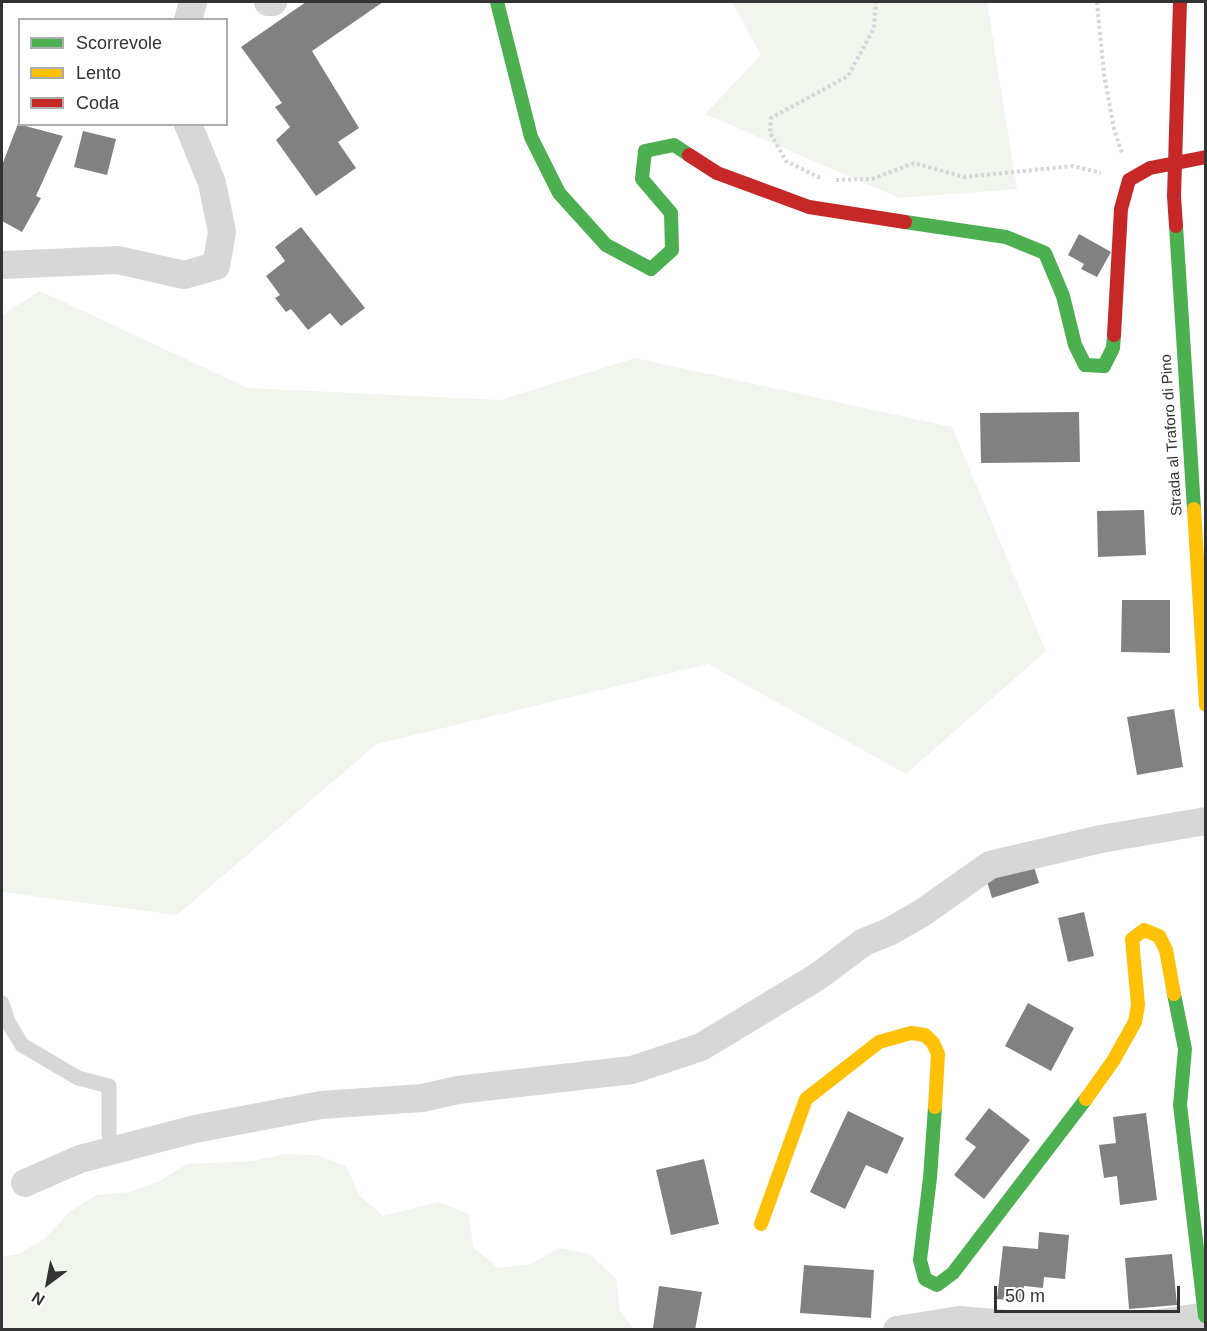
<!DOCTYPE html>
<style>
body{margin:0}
#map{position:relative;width:1207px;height:1331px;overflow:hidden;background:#fff;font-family:Arial,sans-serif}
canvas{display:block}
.frame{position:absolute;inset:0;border:3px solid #333;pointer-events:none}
.legend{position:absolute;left:18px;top:18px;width:210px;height:108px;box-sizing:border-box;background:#fff;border:2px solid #adadad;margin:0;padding:8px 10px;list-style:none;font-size:18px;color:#333}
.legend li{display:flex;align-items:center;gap:12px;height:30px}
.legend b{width:30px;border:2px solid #adadad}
.north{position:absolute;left:18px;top:1253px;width:60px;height:60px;-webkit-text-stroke:4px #fff;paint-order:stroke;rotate:212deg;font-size:16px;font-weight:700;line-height:24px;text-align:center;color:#333}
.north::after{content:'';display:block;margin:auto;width:21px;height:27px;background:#333;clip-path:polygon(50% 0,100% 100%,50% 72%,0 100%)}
.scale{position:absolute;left:994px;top:1286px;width:186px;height:27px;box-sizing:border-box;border:3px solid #333;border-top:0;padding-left:8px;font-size:18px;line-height:21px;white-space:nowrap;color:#333;-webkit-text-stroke:4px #fff;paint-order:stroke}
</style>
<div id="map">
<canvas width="1207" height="1331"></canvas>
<div class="frame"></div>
<ul class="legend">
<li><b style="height:8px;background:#4caf50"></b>Scorrevole</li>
<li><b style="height:8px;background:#ffc107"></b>Lento</li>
<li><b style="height:8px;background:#c62828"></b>Coda</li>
</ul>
<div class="north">N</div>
<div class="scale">50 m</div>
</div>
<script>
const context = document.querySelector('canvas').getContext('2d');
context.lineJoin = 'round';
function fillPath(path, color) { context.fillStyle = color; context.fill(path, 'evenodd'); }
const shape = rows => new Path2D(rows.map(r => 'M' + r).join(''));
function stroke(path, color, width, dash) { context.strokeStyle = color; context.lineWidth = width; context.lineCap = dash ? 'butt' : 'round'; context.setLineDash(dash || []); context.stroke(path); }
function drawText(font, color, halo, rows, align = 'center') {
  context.font = font + ' Arial,sans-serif'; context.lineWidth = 6; context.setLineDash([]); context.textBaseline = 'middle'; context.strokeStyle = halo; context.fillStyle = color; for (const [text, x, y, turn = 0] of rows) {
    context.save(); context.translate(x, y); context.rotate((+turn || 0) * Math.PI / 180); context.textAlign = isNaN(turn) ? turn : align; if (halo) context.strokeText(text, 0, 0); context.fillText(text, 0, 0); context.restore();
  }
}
fillPath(shape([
 [732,2,987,2,1017,189,899,198,705,114,761,55],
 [40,291,248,388,500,400,635,358,952,427,1046,651,906,774,708,664,377,744,177,915,2,892,2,315],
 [284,1154,317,1155,346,1166,360,1196,383,1216,439,1202,469,1214,473,1247,498,1268,531,1264,559,1248,590,1254,616,1279,620,1311,634,1329,2,1329,2,1257,18,1254,46,1238,68,1213,96,1195,130,1192,160,1181,187,1164,253,1161]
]), '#f1f5ed');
fillPath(shape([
 [306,2,383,2,312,51,359,128,338,142,356,168,316,196,276,140,290,127,275,107,282,103,241,47],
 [18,124,63,136,36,196,41,198,22,232,2,221,2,165],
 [83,131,116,139,107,175,74,167],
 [301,227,365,308,341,326,330,313,308,330,291,309,286,312,275,298,280,295,266,276,285,261,275,247],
 [1079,234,1111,252,1097,277,1081,269,1084,264,1068,255],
 [1079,412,1080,462,981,463,980,413],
 [1144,510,1146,555,1098,557,1097,511],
 [1122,600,1170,600,1170,653,1121,652],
 [1174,709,1183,767,1137,775,1127,717],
 [1032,860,1039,883,992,898,985,875],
 [1084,912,1094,956,1068,962,1058,918],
 [1028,1003,1074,1028,1051,1071,1005,1046],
 [989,1108,1030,1140,984,1199,954,1175,976,1147,965,1139],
 [848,1111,904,1138,887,1174,866,1165,845,1209,810,1192],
 [1146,1113,1157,1200,1120,1205,1117,1176,1104,1178,1099,1145,1116,1143,1113,1117],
 [704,1159,719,1224,671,1235,656,1170],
 [1039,1232,1069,1235,1065,1279,1044,1277,1043,1288,1024,1286,1022,1301,997,1299,1003,1246,1038,1249],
 [1172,1254,1177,1305,1129,1309,1125,1258],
 [804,1265,874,1270,871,1318,800,1313],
 [659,1286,702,1292,695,1330,653,1328]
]), '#818181');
stroke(shape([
 [1097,2,1104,74,1114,129,1122,153],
 [820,178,786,161,770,133,771,118,848,76,874,28,876,2],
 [836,180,872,179,914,163,964,177,1073,166,1101,173]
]), '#d6d6d6', 4, [3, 3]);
stroke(shape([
 [2,1003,8,1022,22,1045,78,1078,109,1086,109,1134,112,1151]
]), '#d7d7d7', 15);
stroke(shape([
 [268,2,273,2],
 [188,20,193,2],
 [2,265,118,260,184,275,216,266,222,232,212,183,188,124],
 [25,1183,80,1159,195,1129,321,1105,422,1098,458,1090,632,1070,701,1047,817,977,864,942,889,932,922,913,990,865,1101,839,1206,821],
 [897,1330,959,1320,1030,1326,1095,1326,1147,1325,1206,1316]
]), '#d7d7d7', 28);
stroke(shape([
 [497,2,531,137,559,193,606,245,651,269,672,250,671,213,642,179,645,151,674,145,689,155],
 [905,222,1006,237,1045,253,1063,296,1075,345,1085,365,1104,366,1113,348,1114,335],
 [1176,226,1194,509],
 [1174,994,1185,1049,1180,1105,1205,1316],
 [935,1107,930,1178,920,1260,925,1279,937,1285,953,1273,1086,1099]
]), '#4caf50', 14);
stroke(shape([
 [1194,509,1206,705],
 [1086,1099,1113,1061,1135,1022,1138,1005,1132,939,1144,930,1159,936,1166,950,1174,994],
 [761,1224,806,1099,879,1042,911,1033,925,1035,933,1043,938,1054,935,1107]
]), '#ffc107', 14);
stroke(shape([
 [689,155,717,173,809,207,905,222],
 [1176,226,1174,196,1180,2],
 [1114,335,1121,209,1129,180,1150,168,1206,157]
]), '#c62828', 14);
drawText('15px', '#333', '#fff', [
 ["Strada al Traforo di Pino",1172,435,-94]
]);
</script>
